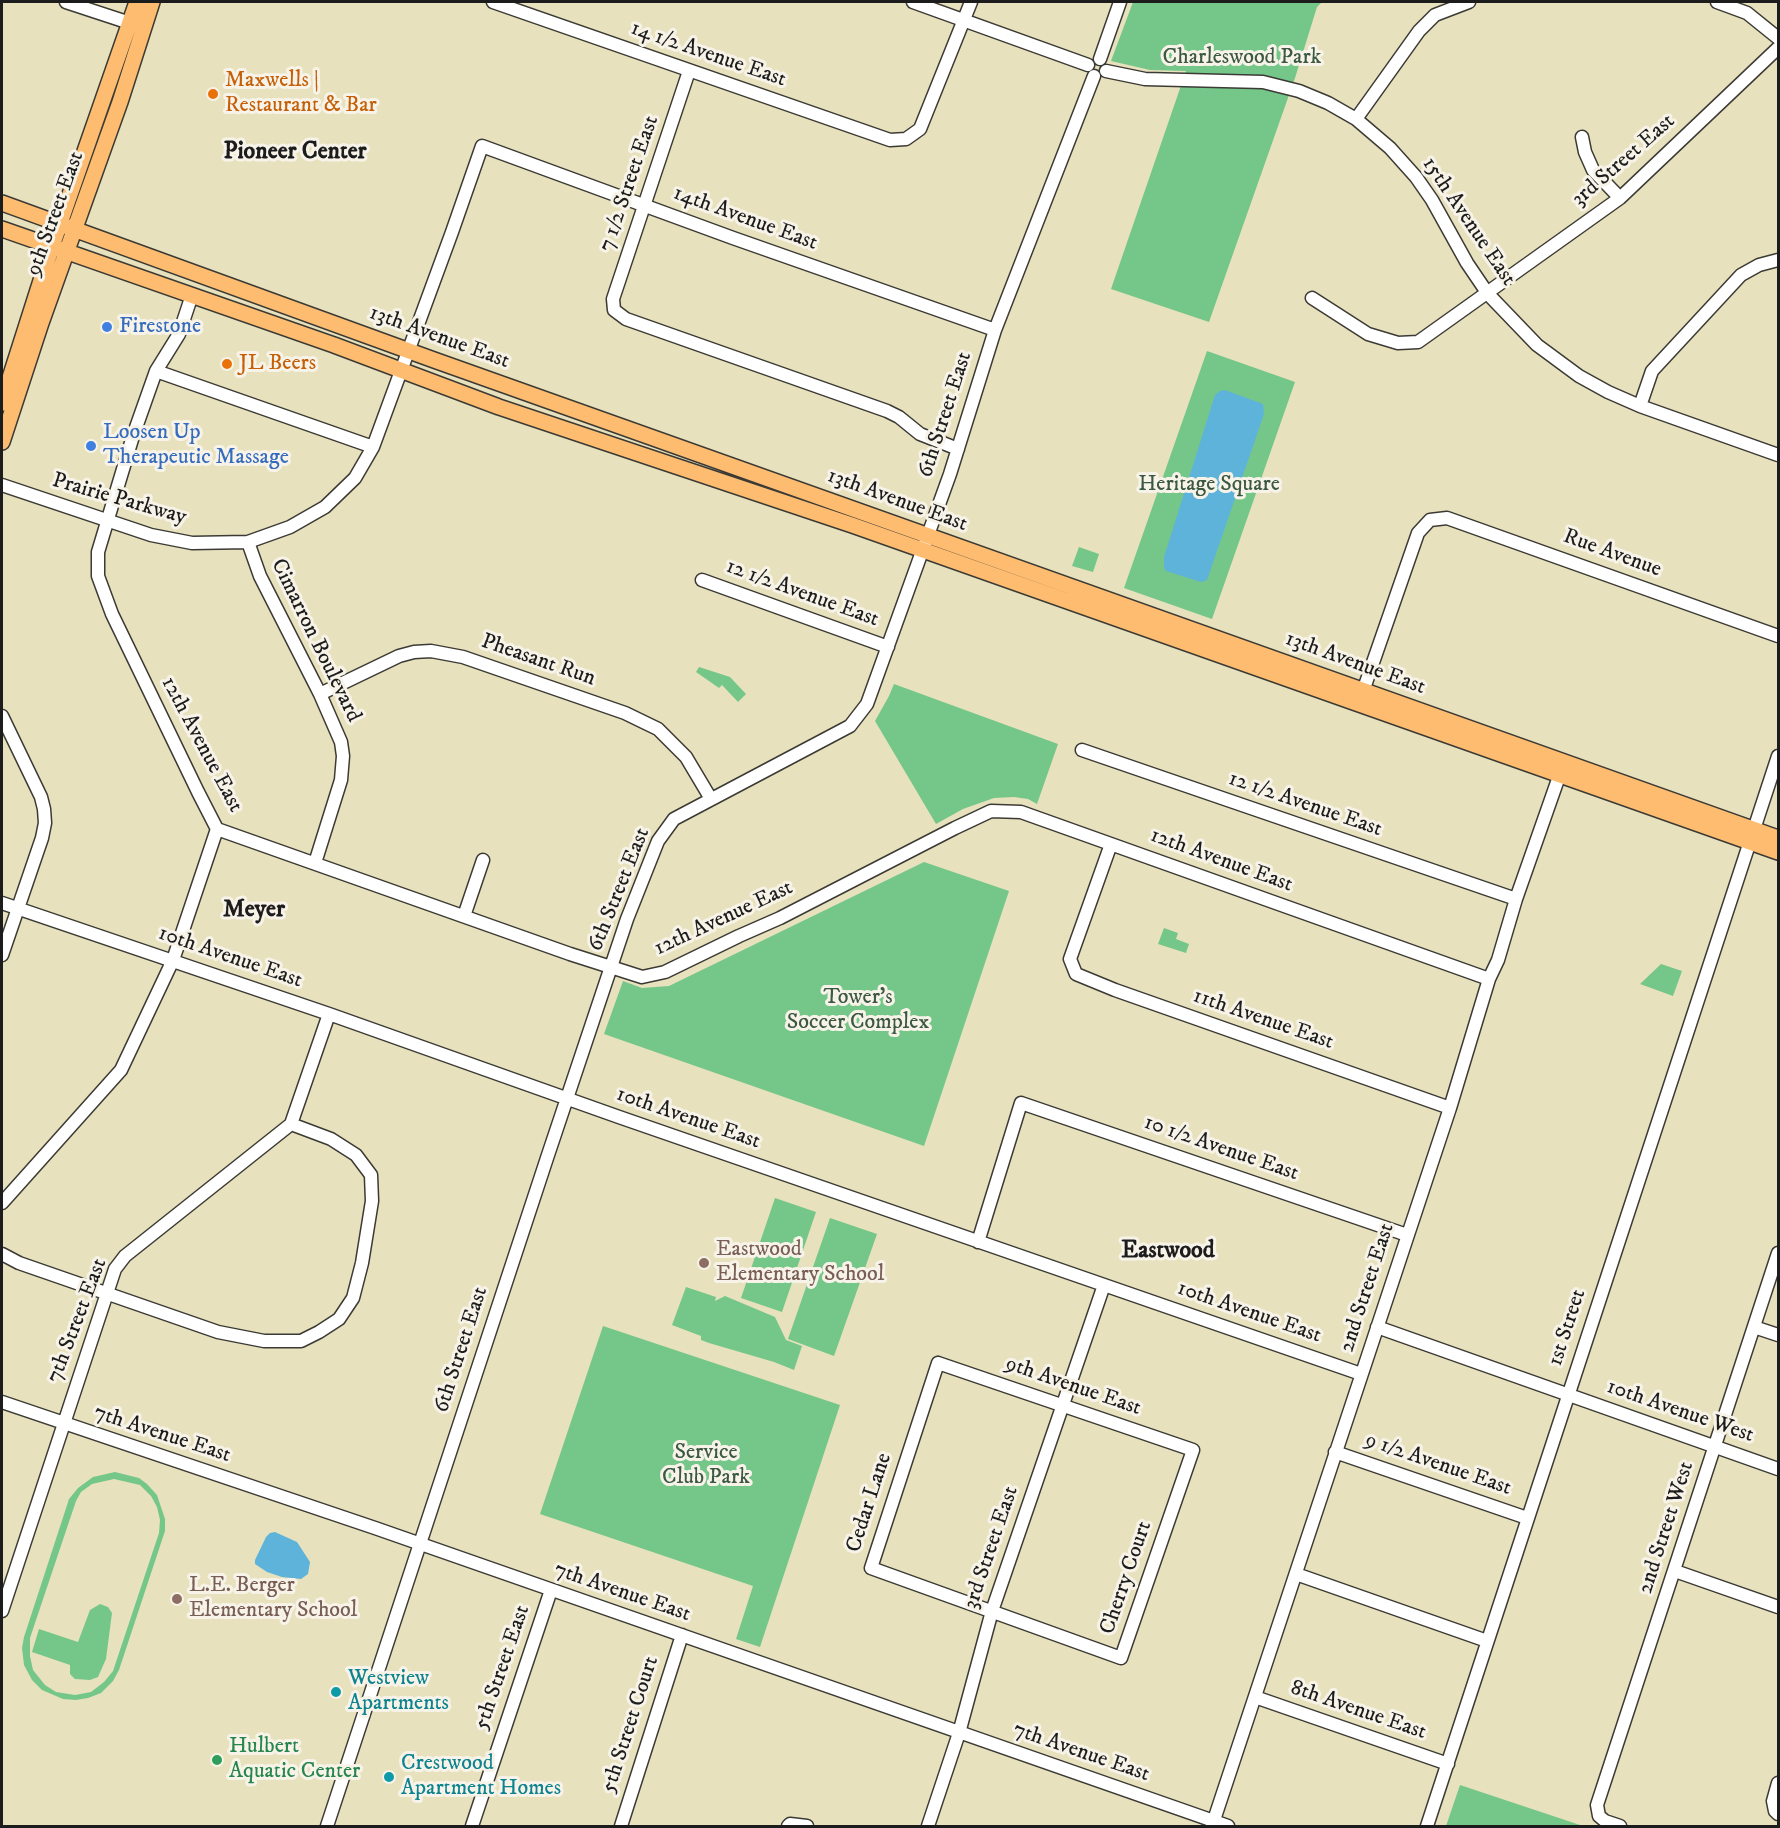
<!DOCTYPE html>
<style>
body{margin:0}
#map{position:relative;width:1780px;height:1828px;overflow:hidden;background:#e8e1bd;font-family:"IM FELL DW Pica",serif}
canvas{display:block}
.frame{position:absolute;inset:0;border:3px solid #1c1c1c;pointer-events:none}
</style>
<div id="map">
<canvas width="1780" height="1828"></canvas>
<div class="frame"></div>
</div>
<script>
const context = document.querySelector('canvas').getContext('2d');
context.lineJoin = 'round';
function fillPath(path, color) { context.fillStyle = color; context.fill(path, 'evenodd'); }
const shape = rows => new Path2D(rows.map(r => 'M' + r).join(''));
function stroke(path, color, width, dash) { context.strokeStyle = color; context.lineWidth = width; context.lineCap = dash ? 'butt' : 'round'; context.setLineDash(dash || []); context.stroke(path); }
function drawText(font, color, halo, rows, align = 'center') {
  context.font = font + ' "IM FELL DW Pica",serif'; context.lineWidth = 6; context.setLineDash([]); context.textBaseline = 'middle'; context.strokeStyle = halo; context.fillStyle = color; for (const [text, x, y, turn = 0] of rows) {
    context.save(); context.translate(x, y); context.rotate((+turn || 0) * Math.PI / 180); context.textAlign = isNaN(turn) ? turn : align; if (halo) context.strokeText(text, 0, 0); context.fillText(text, 0, 0); context.restore();
  }
}
fillPath(shape([
 [1133,2,1322,2,1317,7,1295,78,1209,322,1111,289,1186,71,1150,70,1111,61],
 [1207,351,1295,382,1212,619,1124,588],
 [1079,547,1099,554,1093,572,1072,566],
 [699,667,730,677,746,694,738,702,722,685,719,688,696,672],
 [894,684,1058,744,1037,804,1028,799,1014,797,994,798,963,809,936,824,875,721,889,696],
 [924,862,1009,891,924,1146,604,1034,623,981,642,988,669,986],
 [1164,928,1178,933,1176,939,1189,944,1186,953,1158,944],
 [1661,964,1682,971,1673,996,1640,984],
 [775,1198,816,1212,782,1312,741,1298],
 [830,1218,877,1234,834,1356,788,1339],
 [686,1287,716,1297,715,1301,725,1296,775,1317,786,1340,802,1346,794,1370,774,1362,709,1343,701,1340,701,1336,672,1325],
 [603,1326,840,1405,760,1647,736,1639,753,1586,540,1514],
 [115,1472,139,1478,147,1484,157,1495,165,1519,165,1531,119,1670,113,1681,101,1693,88,1698,76,1700,63,1699,42,1690,32,1680,24,1665,22,1648,24,1637,69,1499,78,1488,93,1477],
 [114,1479,140,1485,151,1496,157,1507,160,1520,159,1533,113,1671,104,1682,91,1692,75,1695,56,1692,45,1685,33,1670,30,1656,30,1638,76,1501,81,1492,92,1484],
 [100,1604,108,1607,112,1613,106,1659,98,1677,90,1680,75,1679,70,1674,70,1665,32,1652,39,1629,78,1642,90,1610],
 [1460,1785,1583,1826,1446,1826]
]), '#75c789');
fillPath(shape([
 [1225,390,1263,404,1264,414,1207,580,1201,582,1166,571,1164,567,1164,557,1215,395,1220,391],
 [275,1532,297,1542,310,1562,308,1574,301,1579,282,1577,267,1572,255,1564,255,1560,266,1537,270,1533]
]), '#5eb3da');
const minor = shape([
 [66,2,136,25],
 [493,2,890,140,906,139,920,129,971,2],
 [913,2,1088,65],
 [1717,2,1747,13,1778,38],
 [1100,59,1120,2],
 [689,71,613,299,614,310,626,319,887,411,899,417,920,434,958,449],
 [1106,71,1145,79,1263,82,1299,91,1328,103,1356,119,1390,148,1416,177,1432,200,1467,263,1488,294,1537,345,1579,376,1608,392,1640,406,1778,455],
 [1356,119,1419,31,1435,15,1469,2],
 [1582,137,1585,152,1593,170,1620,198],
 [192,295,179,334,156,371,133,436,98,552,98,576,112,614,198,792,217,829,570,954,642,977,665,972,739,936,780,918,955,828,991,811,1021,812,1489,979],
 [1312,298,1368,334,1398,343,1418,342,1620,198,1778,48],
 [156,371,373,447],
 [1640,406,1652,371,1741,275,1759,265,1778,260],
 [2,485,151,535,192,543,248,542,290,527,325,507,355,478,373,447,452,232,482,146,733,238,995,330],
 [248,542,260,576,320,694,341,742,343,756,341,780,315,863],
 [702,580,888,647],
 [320,694,399,656,414,652,431,651,463,657,625,713,658,729,686,757,711,799],
 [1361,697,1418,533,1430,520,1447,518,1778,636],
 [2,716,41,797,44,809,45,823,42,838,2,955],
 [1082,750,1516,899],
 [1111,844,1070,959,1076,974,1115,990,1450,1108],
 [2,903,329,1014,619,1117,1361,1374],
 [464,916,483,860],
 [2,1203,121,1070,173,960,217,829],
 [978,1242,1021,1103,1407,1235],
 [2,1254,19,1263,218,1332,264,1341,301,1341,319,1332,339,1319,353,1298,362,1263,372,1201,371,1175,356,1155,331,1139,291,1124],
 [1377,1327,1778,1469],
 [1754,1327,1778,1335],
 [938,1363,1193,1450,1121,1658,871,1568,938,1363],
 [2,1402,375,1528,1228,1826],
 [1335,1452,1527,1518],
 [1675,1571,1778,1607],
 [1296,1574,1487,1641],
 [2,1611,115,1269,125,1256,291,1124,329,1014],
 [1255,1697,1448,1764],
 [1778,1783,1773,1801,1775,1811,1778,1814],
 [327,1826,547,1158,627,919,658,841,674,819,850,726,867,704,950,474,995,330,1094,76],
 [472,1826,551,1590],
 [621,1826,682,1635],
 [788,1826,790,1824,807,1826],
 [928,1826,959,1733,992,1611,1104,1285],
 [1212,1826,1450,1108,1489,979,1498,960,1516,899,1562,768],
 [1427,1826,1778,756],
 [1620,1826,1605,1821,1599,1816,1597,1805,1778,1253]
]);
const major = shape([
 [2,203,434,360,1778,838],
 [2,229,334,345,499,407,852,525,1778,852],
 [2,403,52,246,137,2],
 [2,442,41,323,120,102,152,2]
]);
stroke(minor, '#3b3a34', 15);
stroke(major, '#3b3a34', 18);
stroke(minor, '#fff', 12);
stroke(major, '#fdbc70', 15);
for (const [x, y, r, color] of [
 [213,94,6,"#e8710a"],
 [107,327,6,"#3f7fe0"],
 [227,364,6,"#e8710a"],
 [91,446,6,"#3f7fe0"],
 [704,1263,6,"#8d6e63"],
 [177,1599,6,"#8d6e63"],
 [336,1692,6,"#0f9aa8"],
 [217,1760,6,"#2e9e5b"],
 [389,1777,6,"#0f9aa8"]
]) { const dot = new Path2D(); dot.arc(x, y, r, 0, 2 * Math.PI); context.fillStyle = color; context.fill(dot); stroke(dot, '#f7f3e8', 2); }
drawText('22px', '#1c1c1c', '#f7f3e8', [
 ["14 1/2 Avenue East",708,55,19],
 ["3rd Street East",1624,161,-41],
 ["7 1/2 Street East",630,184,-71],
 ["9th Street East",56,214,-70],
 ["14th Avenue East",745,219,20],
 ["15th Avenue East",1468,222,56],
 ["13th Avenue East",439,338,20],
 ["6th Street East",946,415,-72],
 ["Prairie Parkway",119,500,16],
 ["13th Avenue East",897,501,20],
 ["Rue Avenue",1612,554,20],
 ["12 1/2 Avenue East",802,594,20],
 ["Cimarron Boulevard",315,641,64],
 ["Pheasant Run",538,661,19],
 ["13th Avenue East",1355,664,20],
 ["12th Avenue East",201,745,62],
 ["12 1/2 Avenue East",1305,805,19],
 ["12th Avenue East",1221,861,20],
 ["6th Street East",620,890,-68],
 ["12th Avenue East",724,919,-25],
 ["10th Avenue East",230,958,19],
 ["11th Avenue East",1263,1020,19],
 ["10th Avenue East",688,1119,19],
 ["10 1/2 Avenue East",1221,1149,19],
 ["2nd Street East",1368,1288,-72],
 ["10th Avenue East",1249,1313,19],
 ["7th Street East",78,1321,-69],
 ["1st Street",1568,1328,-72],
 ["6th Street East",462,1350,-72],
 ["9th Avenue East",1073,1387,19],
 ["10th Avenue West",1680,1412,19],
 ["7th Avenue East",162,1435,18],
 ["9 1/2 Avenue East",1438,1465,19],
 ["Cedar Lane",870,1503,-72],
 ["2nd Street West",1667,1528,-72],
 ["3rd Street East",992,1548,-71],
 ["Cherry Court",1127,1578,-71],
 ["7th Avenue East",622,1593,19],
 ["5th Street East",503,1668,-71],
 ["8th Avenue East",1358,1711,19],
 ["5th Street Court",631,1725,-72],
 ["7th Avenue East",1081,1753,19]
]);
drawText('22px', '#3b5842', '#f7f3e8', [
 ["Charleswood Park",1242,58],
 ["Heritage Square",1209,485],
 ["Tower's",858,998],
 ["Soccer Complex",858,1023],
 ["Service",706,1453],
 ["Club Park",706,1478]
]);
drawText('22px', '#c56008', '#f7f3e8', [
 ["Maxwells |",225,81],
 ["Restaurant & Bar",225,106],
 ["JL Beers",239,364]
], 'left');
drawText('22px', '#366cbe', '#f7f3e8', [
 ["Firestone",119,327],
 ["Loosen Up",103,433],
 ["Therapeutic Massage",103,458]
], 'left');
drawText('22px', '#785e54', '#f7f3e8', [
 ["Eastwood",716,1250],
 ["Elementary School",716,1275],
 ["L.E. Berger",189,1586],
 ["Elementary School",189,1611]
], 'left');
drawText('22px', '#0d838f', '#f7f3e8', [
 ["Westview",348,1679],
 ["Apartments",348,1704],
 ["Crestwood",401,1764],
 ["Apartment Homes",401,1789]
], 'left');
drawText('22px', '#27864d', '#f7f3e8', [
 ["Hulbert",229,1747],
 ["Aquatic Center",229,1772]
], 'left');
drawText('bold 24px', '#1c1c1c', '#f7f3e8', [
 ["Pioneer Center",295,153],
 ["Meyer",254,911],
 ["Eastwood",1168,1252]
]);
</script>
